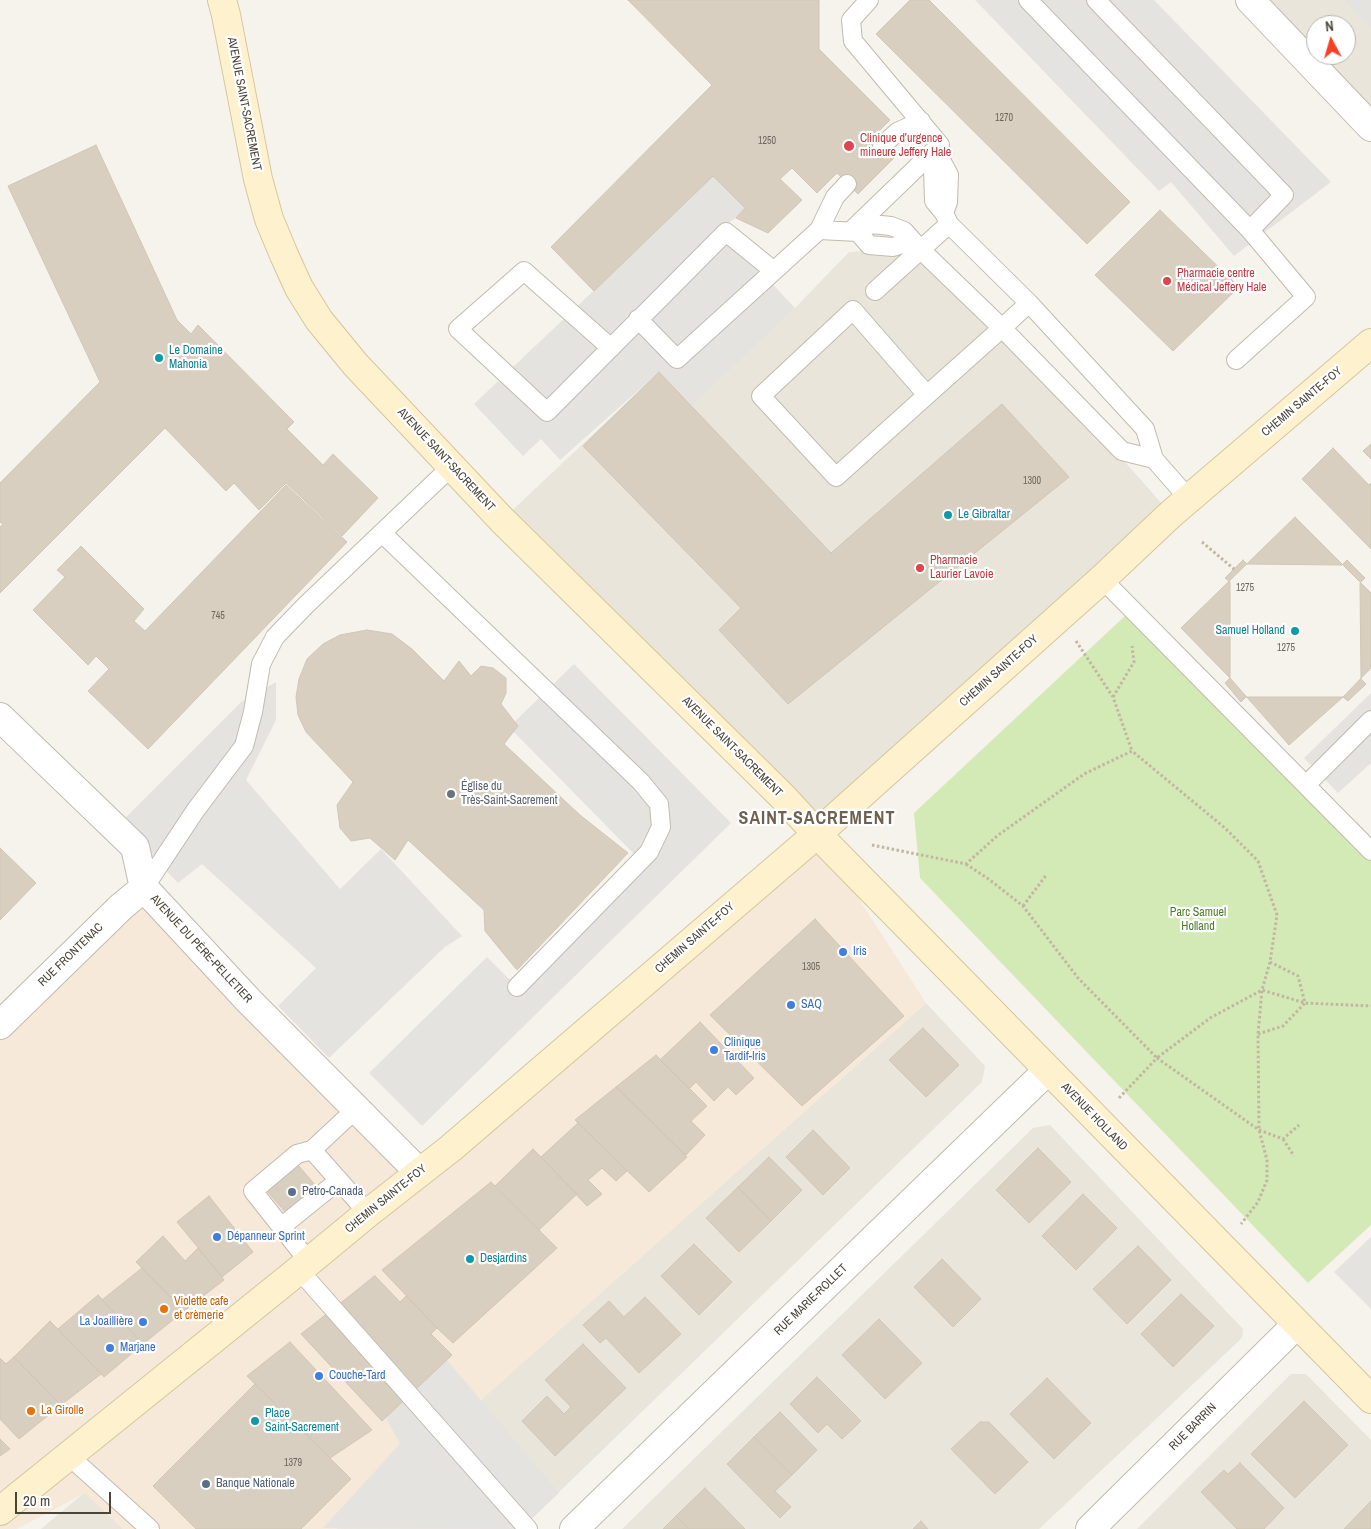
<!DOCTYPE html>
<meta charset="utf-8">
<style>
body{margin:0}
#map{position:relative;width:1371px;height:1529px;overflow:hidden;background:#f6f3ec;font-family:"Archivo Narrow",sans-serif}
canvas{display:block}
.north{position:absolute;left:1306px;top:15px;width:50px;height:50px;box-sizing:border-box;background:#fff;border:1px solid #b7b4b0;border-radius:50%;rotate:354deg;font-size:14px;font-weight:700;line-height:20px;text-align:center;color:#4b4439}
.north::after{content:'';display:block;margin:auto;width:18px;height:22px;background:#f83f21;clip-path:polygon(50% 0,100% 100%,50% 72%,0 100%)}
.scale{position:absolute;left:15px;top:1492px;width:96px;height:22px;box-sizing:border-box;border:2px solid #4b4439;border-top:0;padding-left:6px;font-size:15px;line-height:18px;white-space:nowrap;color:#4b4439;-webkit-text-stroke:4px #fff;paint-order:stroke}
</style>
<div id="map">
<canvas width="1371" height="1529"></canvas>
<div class="north">N</div>
<div class="scale">20 m</div>
</div>
<script>
const context = document.querySelector('canvas').getContext('2d');
context.lineJoin = 'round';
function fillPath(path, color) { context.fillStyle = color; context.fill(path, 'evenodd'); }
const shape = rows => new Path2D(rows.map(r => 'M' + r).join(''));
function stroke(path, color, width, dash) { context.strokeStyle = color; context.lineWidth = width; context.lineCap = dash ? 'butt' : 'round'; context.setLineDash(dash || []); context.stroke(path); }
function drawText(font, color, halo, rows, align = 'center') {
  context.font = font + ' "Archivo Narrow",sans-serif'; context.lineWidth = 4.5; context.setLineDash([]); context.textBaseline = 'middle'; context.strokeStyle = halo; context.fillStyle = color; for (const [text, x, y, turn = 0] of rows) {
    context.save(); context.translate(x, y); context.rotate((+turn || 0) * Math.PI / 180); context.textAlign = isNaN(turn) ? turn : align; if (halo) context.strokeText(text, 0, 0); context.fillText(text, 0, 0); context.restore();
  }
}
fillPath(shape([
 [1250,0,1371,0,1371,127],
 [1316,25,1346,25,1346,55,1316,55],
 [915,248,1034,359,1171,514,817,834,502,520,659,372,692,404,795,308,849,252],
 [926,1003,985,1066,982,1082,521,1529,336,1529],
 [1050,1125,1243,1329,1242,1338,1039,1529,622,1529,1033,1128],
 [1291,1374,1306,1374,1371,1440,1371,1529,1137,1529],
 [85,1492,123,1529,41,1529]
]), '#eae5da');
fillPath(shape([
 [817,834,926,1003,336,1529,123,1529,85,1493,17,1529,0,1529,0,1020,144,888,419,1172]
]), '#f6e9d9');
fillPath(shape([
 [1126,615,1371,846,1371,1225,1308,1283,920,878,914,813]
]), '#d3e9b6');
fillPath(shape([
 [975,0,1154,0,1331,182,1234,256,1171,182,1159,191],
 [1345,0,1371,0,1371,28],
 [713,176,745,208,736,218,720,228,795,308,692,405,659,372,560,460,541,439,523,456,474,404,589,295],
 [574,664,731,823,422,1126,369,1073,487,957,510,980,636,856,509,727],
 [276,682,276,720,246,780,340,889,381,849,462,936,445,947,329,1058,278,1006,316,968,202,864,178,883,120,823,241,702],
 [1371,693,1371,763,1338,793,1304,758],
 [1371,1237,1371,1309,1334,1272],
 [373,1275,446,1359,559,1493,521,1529,323,1528,400,1444,385,1416,314,1328]
]), '#e5e3e0');
const building = shape([
 [628,0,819,0,819,49,890,120,873,137,894,158,858,194,837,173,817,193,792,168,780,179,802,200,768,233,736,218,745,208,713,176,594,291,551,247,712,85,628,0],
 [910,0,929,0,1130,202,1087,244,876,34,910,0],
 [96,145,177,320,191,334,198,325,294,422,287,429,323,465,333,454,378,498,342,536,286,483,259,510,234,483,226,491,165,428,0,593,0,527,3,524,0,522,0,483,100,382,8,186,96,145],
 [1160,210,1239,287,1173,351,1095,275,1160,210],
 [659,372,831,553,1002,404,1069,477,788,704,719,630,741,608,583,446,659,372],
 [1371,444,1371,459,1363,451,1371,444],
 [1333,448,1369,485,1371,483,1371,549,1302,479,1333,448],
 [286,485,347,542,148,749,88,691,109,669,96,656,88,665,33,610,65,577,57,570,81,546,144,609,134,621,145,631,286,485],
 [1295,517,1371,593,1371,668,1343,697,1289,745,1230,678,1181,628,1295,517],
 [1243,560,1247,564,1342,565,1347,560,1365,578,1360,583,1361,679,1366,684,1348,701,1343,697,1246,697,1241,702,1225,683,1230,678,1230,582,1225,578,1243,560],
 [367,630,392,634,412,649,444,681,459,661,471,676,481,666,493,668,506,678,506,693,501,704,518,726,504,744,580,815,628,853,517,970,485,931,484,910,408,840,395,860,370,838,351,841,340,828,337,805,353,782,306,732,298,715,296,697,299,679,307,659,323,644,340,635,367,630],
 [0,848,36,883,0,920,0,848],
 [815,919,904,1016,802,1106,710,1015,815,919],
 [700,1022,754,1078,736,1095,728,1087,714,1101,696,1082,689,1089,660,1060,700,1022],
 [923,1028,959,1065,926,1097,889,1060,923,1028],
 [656,1055,707,1106,691,1121,705,1135,686,1155,616,1087,656,1055],
 [616,1087,687,1157,649,1192,575,1120,616,1087],
 [578,1123,627,1171,616,1181,602,1168,588,1180,602,1194,587,1206,541,1157,578,1123],
 [813,1130,850,1168,823,1195,786,1157,813,1130],
 [1038,1148,1071,1182,1029,1223,996,1190,1038,1148],
 [533,1149,577,1194,539,1230,495,1186,533,1149],
 [769,1157,802,1190,771,1221,738,1187,769,1157],
 [297,1164,317,1187,287,1214,267,1191,297,1164],
 [491,1182,557,1248,453,1343,437,1328,382,1270,491,1182],
 [738,1187,771,1221,739,1252,706,1218,738,1187],
 [1083,1194,1117,1228,1076,1270,1042,1236,1083,1194],
 [209,1196,253,1252,222,1277,177,1222,209,1196],
 [163,1236,185,1261,198,1248,224,1280,184,1311,136,1262,163,1236],
 [694,1244,732,1282,699,1315,661,1276,694,1244],
 [1138,1246,1171,1280,1127,1324,1093,1289,1138,1246],
 [942,1259,981,1299,953,1327,914,1287,942,1259],
 [142,1268,184,1311,143,1344,102,1300,142,1268],
 [375,1276,400,1302,406,1296,437,1328,431,1334,452,1355,382,1421,301,1334,375,1276],
 [1181,1294,1214,1326,1173,1367,1141,1334,1181,1294],
 [98,1295,143,1344,104,1377,58,1329,98,1295],
 [645,1297,681,1334,639,1373,606,1338,600,1343,583,1325,609,1301,624,1317,645,1297],
 [879,1319,922,1363,885,1399,842,1355,879,1319],
 [50,1321,101,1374,61,1405,14,1357,50,1321],
 [290,1342,372,1430,330,1458,247,1376,290,1342],
 [583,1344,626,1388,555,1456,522,1421,547,1396,564,1414,571,1407,545,1380,583,1344],
 [14,1357,61,1405,19,1439,0,1419,0,1358,6,1364,14,1357],
 [817,1377,861,1421,842,1439,827,1424,818,1433,790,1404,817,1377],
 [1047,1378,1091,1423,1054,1459,1010,1414,1047,1378],
 [255,1384,351,1479,301,1529,196,1529,153,1486,255,1384],
 [1304,1401,1348,1445,1295,1498,1251,1454,1304,1401],
 [780,1412,817,1450,792,1475,754,1437,780,1412],
 [980,1422,989,1422,1028,1462,995,1494,951,1449,980,1422],
 [754,1437,792,1475,775,1491,791,1507,780,1518,727,1464,754,1437],
 [0,1439,10,1449,0,1456,0,1439],
 [1240,1463,1284,1508,1264,1529,1237,1529,1201,1492,1224,1470,1228,1474,1240,1463],
 [705,1488,745,1529,689,1529,676,1516,705,1488],
 [1371,1501,1371,1529,1344,1529,1371,1501],
 [676,1516,689,1529,663,1529,676,1516],
 [921,1521,928,1529,913,1529,921,1521]
]);
fillPath(building, '#d8cfc1');
stroke(building, '#d2c6b5', 1);
const service = shape([
 [869,0,851,20,853,41,940,145,941,160,949,175,948,202,944,213],
 [1028,0,1250,230,1284,195,1096,0],
 [882,146,897,132,921,121],
 [941,160,933,170,934,201,944,213,949,224,1029,303,1145,429,1154,459,1189,499],
 [854,228,940,145],
 [819,230,835,197,847,184],
 [858,232,869,245,893,247,912,241],
 [875,291,949,224],
 [638,319,677,359,819,230,858,232,871,224,891,226,904,231,920,249,1002,328,1122,451,1154,459],
 [611,348,524,271,458,329,547,412,726,232,774,271],
 [1236,360,1306,297,1250,230],
 [927,395,853,310,761,396,836,477,927,395,1002,328,1029,303],
 [382,533,641,782,659,804,661,827,649,852,517,987],
 [1102,579,1371,851],
 [1306,785,1371,720],
 [144,888,195,811,244,746,253,712,261,664,275,637,306,605,452,466],
 [312,1150,368,1213],
 [281,1227,338,1181],
 [309,1262,253,1191,297,1154,312,1150,356,1109],
 [299,1270,528,1529],
 [69,1456,150,1529]
]);
const minor = shape([
 [1250,0,1371,127],
 [0,717,135,847,144,888,249,1001,419,1172],
 [0,1025,122,906,144,888],
 [574,1529,1048,1070],
 [1090,1529,1297,1324]
]);
const secondary = shape([
 [222,0,226,15,258,179,269,219,284,255,299,288,319,320,355,364,502,520,783,797,817,834,1371,1399],
 [0,1511,299,1270,368,1213,451,1148,817,834,1102,579,1171,514,1371,343]
]);
stroke(service, '#c2bbae', 20);
stroke(minor, '#c2bbae', 30);
stroke(secondary, '#d5c69c', 30);
stroke(shape([
 [1202,542,1234,569],
 [1076,641,1113,697,1132,751],
 [1113,697,1134,662,1132,646],
 [872,845,966,864,997,836,1084,774,1132,751,1225,828,1258,861,1277,915,1270,962,1262,990,1258,1034,1259,1130,1267,1160,1267,1180,1258,1202,1241,1224],
 [966,864,990,880,1023,906,1078,978,1157,1058,1210,1018,1262,990,1305,1003,1371,1006],
 [1023,906,1047,874],
 [1258,1034,1283,1026,1305,1003,1298,976,1270,962],
 [1119,1098,1157,1058,1259,1130,1283,1139,1299,1125],
 [1283,1139,1294,1156]
]), '#c3b6a0', 3, [2.5, 2.5]);
stroke(service, '#fff', 18);
stroke(minor, '#fff', 28);
stroke(secondary, '#fef2ce', 28);
for (const [x, y, r, color] of [
 [849,146,6,"#e0444e"],
 [1167,281,5,"#e0444e"],
 [159,358,5,"#0f9aa8"],
 [948,515,5,"#0f9aa8"],
 [920,568,5,"#e0444e"],
 [1295,631,5,"#0f9aa8"],
 [451,794,5,"#6b7280"],
 [843,952,5,"#3f7fe0"],
 [791,1005,5,"#3f7fe0"],
 [714,1050,5,"#3f7fe0"],
 [292,1192,5,"#5c6f8a"],
 [217,1237,5,"#3f7fe0"],
 [470,1259,5,"#0f9aa8"],
 [164,1309,5,"#e8710a"],
 [143,1322,5,"#3f7fe0"],
 [110,1348,5,"#3f7fe0"],
 [319,1376,5,"#3f7fe0"],
 [31,1411,5,"#e8710a"],
 [255,1421,5,"#0f9aa8"],
 [206,1484,5,"#5c6f8a"]
]) { const dot = new Path2D(); dot.arc(x, y, r, 0, 2 * Math.PI); context.fillStyle = color; context.fill(dot); stroke(dot, '#fff', 2); }
drawText('10px', '#6e675b', null, [
 ["1270",1004,118],
 ["1250",767,141],
 ["1300",1032,481],
 ["1275",1245,588],
 ["745",218,616],
 ["1275",1286,648],
 ["1305",811,967],
 ["1379",293,1463]
]);
drawText('12px', '#4b4439', '#fff', [
 ["AVENUE SAINT-SACREMENT",244,104,79],
 ["CHEMIN SAINTE-FOY",1302,402,-40],
 ["AVENUE SAINT-SACREMENT",446,460,47],
 ["CHEMIN SAINTE-FOY",999,671,-42],
 ["AVENUE SAINT-SACREMENT",732,747,45],
 ["CHEMIN SAINTE-FOY",695,938,-41],
 ["AVENUE DU PÈRE-PELLETIER",201,949,47],
 ["RUE FRONTENAC",71,955,-44],
 ["AVENUE HOLLAND",1094,1117,46],
 ["CHEMIN SAINTE-FOY",386,1199,-39],
 ["RUE MARIE-ROLLET",811,1300,-44],
 ["RUE BARRIN",1193,1427,-45]
]);
drawText('12px', '#be3a42', '#fff', [
 ["Clinique d’urgence",860,139],
 ["mineure Jeffery Hale",860,153],
 ["Pharmacie centre",1177,274],
 ["Médical Jeffery Hale",1177,288],
 ["Pharmacie",930,561],
 ["Laurier Lavoie",930,575]
], 'left');
drawText('12px', '#0d838f', '#fff', [
 ["Le Domaine",169,351],
 ["Mahonia",169,365],
 ["Le Gibraltar",958,515],
 ["Samuel Holland",1285,631,"right"],
 ["Desjardins",480,1259],
 ["Place",265,1414],
 ["Saint-Sacrement",265,1428]
], 'left');
drawText('12px', '#5b616d', '#fff', [
 ["Église du",461,787],
 ["Très-Saint-Sacrement",461,801]
], 'left');
drawText('12px', '#4c7d2c', '#fff', [
 ["Parc Samuel",1198,913],
 ["Holland",1198,927]
]);
drawText('12px', '#366cbe', '#fff', [
 ["Iris",853,952],
 ["SAQ",801,1005],
 ["Clinique",724,1043],
 ["Tardif-Iris",724,1057],
 ["Dépanneur Sprint",227,1237],
 ["La Joaillière",133,1322,"right"],
 ["Marjane",120,1348],
 ["Couche-Tard",329,1376]
], 'left');
drawText('12px', '#4e5e75', '#fff', [
 ["Petro-Canada",302,1192],
 ["Banque Nationale",216,1484]
], 'left');
drawText('12px', '#c56008', '#fff', [
 ["Violette cafe",174,1302],
 ["et crèmerie",174,1316],
 ["La Girolle",41,1411]
], 'left');
context.letterSpacing = '1px';
drawText('bold 18px', '#6d6151', '#fff', [
 ["SAINT-SACREMENT",817,819]
]);
context.letterSpacing = '0px';
</script>
